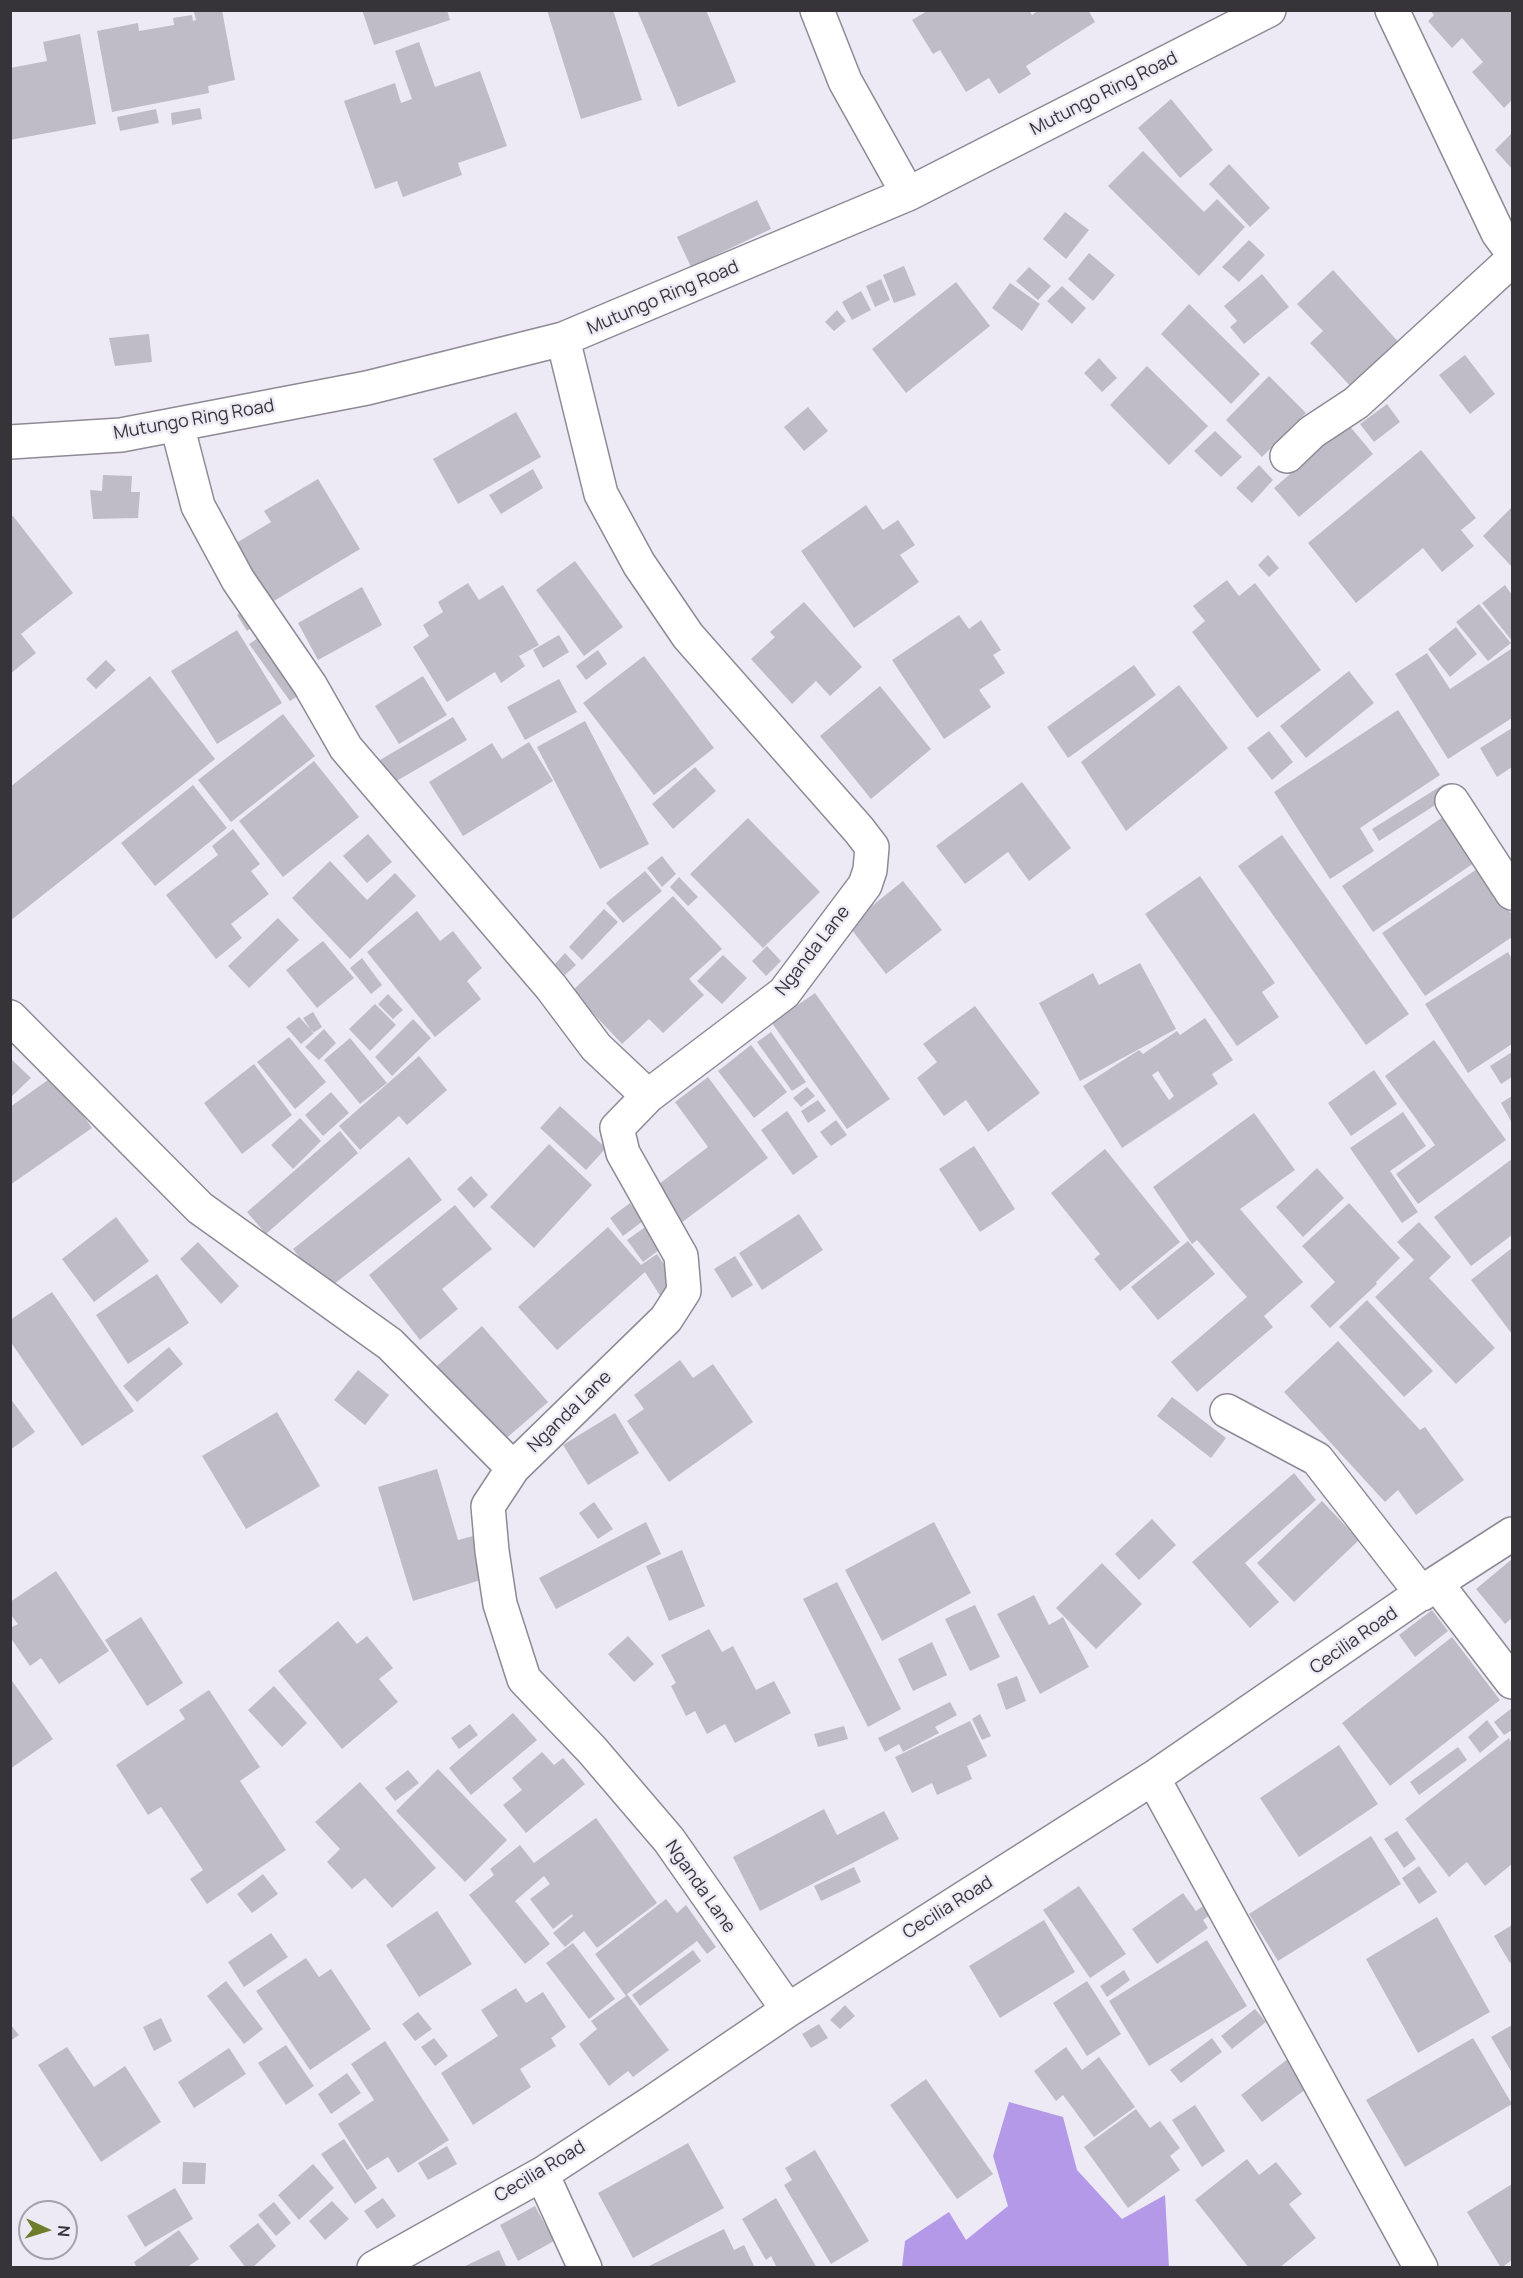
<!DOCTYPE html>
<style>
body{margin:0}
#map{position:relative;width:1523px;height:2278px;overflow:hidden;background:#edeaf5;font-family:Manrope,sans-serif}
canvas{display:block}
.frame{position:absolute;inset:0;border:12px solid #363439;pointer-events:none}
.north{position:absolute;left:18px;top:2200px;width:60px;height:60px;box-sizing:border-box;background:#edeaf5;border:2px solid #a4a1aa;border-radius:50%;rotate:94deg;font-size:16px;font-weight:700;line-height:24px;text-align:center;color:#363439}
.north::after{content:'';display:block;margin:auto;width:21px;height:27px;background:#6e7d2b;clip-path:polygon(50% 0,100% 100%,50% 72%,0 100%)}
</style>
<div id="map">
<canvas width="1523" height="2278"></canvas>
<div class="frame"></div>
<div class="north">N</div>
</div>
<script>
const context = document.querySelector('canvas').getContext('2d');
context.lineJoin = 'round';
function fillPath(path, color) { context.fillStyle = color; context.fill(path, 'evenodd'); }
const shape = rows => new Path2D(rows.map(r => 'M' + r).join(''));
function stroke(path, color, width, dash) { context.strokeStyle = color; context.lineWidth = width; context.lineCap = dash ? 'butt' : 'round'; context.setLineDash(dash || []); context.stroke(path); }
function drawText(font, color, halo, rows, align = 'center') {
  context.font = font + ' Manrope,sans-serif'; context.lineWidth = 5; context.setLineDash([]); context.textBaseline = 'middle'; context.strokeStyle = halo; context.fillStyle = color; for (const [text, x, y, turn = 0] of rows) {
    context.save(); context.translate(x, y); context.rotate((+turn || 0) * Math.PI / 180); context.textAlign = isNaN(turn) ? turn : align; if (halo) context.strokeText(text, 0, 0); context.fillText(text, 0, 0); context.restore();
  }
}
fillPath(shape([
 [1009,2102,1063,2117,1077,2170,1122,2219,1165,2195,1169,2267,902,2267,905,2241,949,2212,966,2240,1008,2206,993,2156]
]), '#b499e9');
fillPath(shape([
 [199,10,222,10,235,80,208,86,209,93,112,112,97,31,138,23,139,31,174,25,173,18,192,15,193,21,196,20,194,12],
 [362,10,447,10,450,20,374,45],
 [547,10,613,10,642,100,581,119],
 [637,10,706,10,736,82,678,107],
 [929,10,1029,10,1032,15,1039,10,1088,10,1095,22,1026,66,1031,74,999,94,989,78,966,92,940,50,933,54,912,20],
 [1430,10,1512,10,1512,100,1504,108,1472,72,1483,62,1462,38,1452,48,1428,21,1434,15],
 [80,34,96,124,10,140,10,68,47,61,43,42],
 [419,42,435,87,480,71,507,146,458,163,462,175,403,197,397,181,375,189,344,101,395,83,401,103,412,99,395,51],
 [1171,99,1213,150,1180,178,1138,128],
 [200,108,202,119,172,125,171,113],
 [156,109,159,123,120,131,117,117],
 [1512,133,1512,169,1495,150],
 [1143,151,1204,212,1217,199,1245,227,1199,276,1108,186],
 [1229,164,1270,208,1250,227,1209,184],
 [757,200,771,229,691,267,677,237],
 [1065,212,1089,230,1066,259,1043,239],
 [1249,240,1265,255,1239,282,1222,267],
 [1089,253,1115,275,1093,301,1068,279],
 [904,266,916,295,894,303,883,275],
 [1029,267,1051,286,1038,300,1016,281],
 [1333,270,1403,347,1355,391,1310,343,1323,331,1297,304],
 [1262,274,1289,307,1244,344,1230,327,1237,321,1224,306],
 [881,279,890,300,875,307,866,286],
 [956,282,990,326,906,393,872,349],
 [1010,283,1040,304,1022,331,992,308],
 [1062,286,1086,308,1072,324,1047,301],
 [861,291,871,310,852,320,842,302],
 [1189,304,1260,374,1231,404,1161,334],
 [837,310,846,321,834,331,825,322],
 [149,334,152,362,115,366,109,338],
 [1465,355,1495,394,1470,414,1439,375],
 [1099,358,1117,378,1102,392,1084,373],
 [1147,366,1208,426,1169,465,1110,405],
 [1269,376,1306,413,1262,457,1226,420],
 [1387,404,1400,422,1374,442,1360,424],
 [808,407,828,431,804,451,784,427],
 [516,412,541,457,458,504,433,459],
 [1348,424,1373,454,1299,517,1274,488],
 [1215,431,1242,457,1221,477,1194,451],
 [1421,450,1476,518,1461,530,1474,546,1442,572,1423,548,1356,603,1308,543],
 [1259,465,1273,480,1252,503,1236,488],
 [533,469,543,488,501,514,489,495],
 [103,475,132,476,131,492,140,492,138,518,93,519,90,490,102,491],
 [318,479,360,549,264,607,228,548,271,522,264,511],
 [866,505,883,530,898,520,915,545,900,555,919,582,854,628,801,551],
 [1512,507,1512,567,1483,536],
 [13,516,73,593,21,634,36,653,10,674,10,517],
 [1268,555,1279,568,1269,577,1258,565],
 [575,561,623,627,584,656,536,590],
 [1227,580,1239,596,1255,583,1321,670,1257,718,1192,632,1205,621,1193,606],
 [468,583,479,600,503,585,539,645,519,656,525,666,501,683,495,672,447,702,413,647,429,636,423,625,443,612,438,602],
 [1505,585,1512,595,1512,641,1482,603],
 [362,587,382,625,318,660,298,623],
 [804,602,862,667,830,696,816,681,792,704,751,659,775,637,770,632],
 [1479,604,1511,643,1488,661,1456,622],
 [247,608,257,623,247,631,237,615],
 [959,615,969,629,981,620,1001,650,993,655,1005,673,979,690,991,707,944,739,892,660],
 [1456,627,1477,654,1450,677,1428,649],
 [237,630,282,703,217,744,171,671],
 [264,634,304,692,290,701,249,644],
 [559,635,569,652,543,668,533,650],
 [1511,649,1512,718,1448,759,1395,674,1427,653,1450,689],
 [598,650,607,664,586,680,576,666],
 [644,656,714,748,654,795,583,703],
 [106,660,116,670,96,689,86,679],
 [1134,665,1156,695,1068,758,1047,727],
 [1349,671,1374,703,1306,758,1280,726],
 [150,676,215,759,10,921,10,787],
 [423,676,447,715,399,744,375,706],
 [559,679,577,712,525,740,507,707],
 [1179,685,1228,748,1126,831,1081,762],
 [880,686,931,749,871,799,820,736],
 [1398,710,1440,775,1360,828,1374,851,1330,879,1274,792],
 [283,714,315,756,231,822,198,780],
 [453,717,467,740,393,783,380,760],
 [585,721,649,844,600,869,537,747],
 [1512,728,1512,767,1497,777,1480,748],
 [1269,731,1293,762,1272,780,1247,748],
 [529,742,553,781,463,836,429,782,492,743,502,759],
 [314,761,359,817,283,877,239,821],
 [695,767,716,791,673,829,652,804],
 [1022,782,1071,848,1029,881,1008,852,965,884,936,846],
 [1444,784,1451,795,1379,841,1372,829],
 [193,785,227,828,155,886,121,843],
 [1443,817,1474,863,1373,932,1342,886],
 [748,818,820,892,763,948,690,874],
 [233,829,260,864,251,871,269,894,231,924,242,938,216,959,166,895,218,855,212,846],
 [368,834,392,862,367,883,343,856],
 [1282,835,1409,1014,1366,1045,1238,866],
 [662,856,676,874,662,887,647,868],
 [330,861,367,900,395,873,416,896,350,959,292,898],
 [1480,867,1512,915,1512,937,1425,996,1382,933],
 [645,871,662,891,623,923,606,903],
 [1200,876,1275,983,1262,992,1279,1017,1237,1046,1145,914],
 [679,877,698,897,688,906,670,887],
 [903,881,942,930,886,974,848,925],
 [673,896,722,949,689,979,704,995,663,1033,649,1019,622,1044,572,991],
 [604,909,618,922,582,960,569,947],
 [417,911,440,941,453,931,482,968,467,981,481,999,435,1037,367,952],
 [278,918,299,940,249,988,228,966],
 [323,941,354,978,317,1008,286,970],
 [767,946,781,961,766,976,752,961],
 [1508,952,1512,959,1512,1044,1468,1073,1425,1004],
 [565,953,576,965,565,975,555,964],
 [723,955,747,978,722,1004,697,981],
 [362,958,382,985,371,994,350,968],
 [1140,963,1176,1029,1080,1081,1039,1003,1093,973,1099,985],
 [815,993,890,1099,847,1129,772,1023],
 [388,994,403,1010,393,1019,378,1004],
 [375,1004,396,1025,370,1051,349,1029],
 [975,1006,1040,1093,988,1132,966,1100,944,1116,917,1078,937,1062,923,1044],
 [313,1012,322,1027,313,1033,303,1018],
 [299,1017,314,1033,301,1044,286,1027],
 [1205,1018,1233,1060,1212,1074,1218,1084,1122,1148,1083,1086,1139,1050,1143,1054,1177,1031,1180,1035],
 [1158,1071,1174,1096,1169,1100,1152,1075],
 [413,1019,431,1038,392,1076,375,1057],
 [324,1029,336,1043,319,1060,305,1047],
 [771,1032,806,1082,792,1091,757,1042],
 [289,1037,326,1082,295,1109,257,1062],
 [350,1038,387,1083,360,1104,324,1060],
 [1434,1040,1506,1140,1418,1204,1396,1174,1435,1145,1385,1076],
 [751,1045,787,1092,754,1118,718,1071],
 [1512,1052,1512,1077,1501,1084,1490,1066],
 [419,1056,447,1090,407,1125,399,1116,360,1150,339,1126],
 [10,1058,31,1078,12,1096,10,1094],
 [254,1064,292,1115,242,1154,204,1103],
 [1374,1070,1397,1104,1351,1136,1328,1103],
 [55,1075,92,1128,10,1185,10,1107],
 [708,1077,768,1158,681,1223,655,1187,708,1147,675,1102],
 [807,1087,815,1096,801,1107,793,1098],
 [331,1092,349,1113,323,1136,305,1115],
 [1512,1096,1512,1123,1501,1103],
 [818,1100,826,1111,808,1123,801,1111],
 [560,1106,606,1148,586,1170,540,1128],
 [787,1111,818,1157,793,1175,761,1130],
 [1403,1112,1426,1146,1390,1171,1418,1212,1402,1223,1350,1148],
 [1254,1113,1295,1170,1240,1209,1303,1282,1264,1316,1273,1327,1197,1392,1171,1362,1247,1297,1197,1240,1192,1244,1153,1187],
 [300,1118,321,1141,293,1169,271,1145],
 [836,1120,847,1135,831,1146,820,1132],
 [340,1131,358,1153,266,1234,247,1212],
 [549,1144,592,1185,534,1248,490,1207],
 [974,1146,1015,1209,980,1232,939,1169],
 [1105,1149,1180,1242,1120,1291,1094,1259,1100,1254,1051,1193],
 [409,1157,442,1200,325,1291,293,1249],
 [1512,1159,1512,1235,1471,1266,1434,1217],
 [1317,1168,1344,1198,1303,1237,1276,1207],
 [471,1176,488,1195,474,1208,457,1189],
 [630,1203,643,1221,623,1236,610,1218],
 [1349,1203,1400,1258,1376,1282,1377,1284,1330,1328,1310,1306,1335,1282,1302,1246],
 [455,1205,492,1249,442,1289,458,1309,420,1340,369,1275],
 [799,1214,823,1250,762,1290,739,1253],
 [116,1217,149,1261,94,1302,62,1259],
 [1419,1222,1451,1257,1429,1278,1495,1348,1456,1384,1375,1297,1414,1260,1397,1242],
 [648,1225,663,1247,643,1262,627,1240],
 [608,1227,641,1265,657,1254,678,1285,661,1297,645,1272,557,1350,518,1307],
 [1188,1241,1215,1274,1158,1320,1131,1287],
 [198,1242,239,1286,221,1304,180,1259],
 [1512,1248,1512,1334,1471,1280],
 [735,1256,753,1285,732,1298,714,1269],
 [157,1274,189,1323,128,1364,96,1315],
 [52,1292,134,1411,82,1446,10,1341,10,1320],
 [1367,1300,1433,1371,1404,1397,1339,1327],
 [482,1326,548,1402,502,1442,437,1366],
 [1338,1341,1420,1430,1425,1427,1464,1480,1416,1515,1398,1490,1385,1502,1284,1392],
 [169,1347,183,1364,137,1402,123,1386],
 [680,1360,693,1378,713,1364,753,1422,669,1482,627,1421,644,1409,634,1395],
 [358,1370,389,1395,365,1425,334,1400],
 [1172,1397,1226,1438,1211,1458,1157,1416],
 [10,1398,35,1432,10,1450],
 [277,1412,320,1486,246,1529,202,1456],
 [615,1413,639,1453,588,1485,563,1445],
 [437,1469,458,1540,473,1536,487,1578,413,1601,378,1487],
 [1294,1473,1316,1500,1245,1563,1279,1602,1250,1628,1192,1562],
 [1322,1501,1359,1540,1294,1602,1257,1563],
 [594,1502,613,1529,598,1539,579,1513],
 [1152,1519,1176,1545,1139,1580,1115,1554],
 [646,1522,661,1554,556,1609,539,1578],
 [934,1522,971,1593,882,1641,845,1570],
 [682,1550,705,1606,669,1621,646,1566],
 [1512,1559,1512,1618,1505,1624,1476,1589],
 [1102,1563,1142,1604,1096,1649,1056,1608],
 [56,1571,109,1651,59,1684,41,1658,30,1666,10,1637,10,1628,18,1624,10,1614,10,1602],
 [837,1582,901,1709,868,1727,803,1599],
 [1034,1595,1049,1625,1063,1617,1089,1667,1040,1694,997,1614],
 [975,1605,1000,1657,970,1671,945,1619],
 [1432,1610,1448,1631,1415,1657,1399,1635],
 [141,1617,183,1683,147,1706,105,1640],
 [338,1621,357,1644,367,1636,393,1668,379,1679,398,1702,342,1749,278,1671],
 [709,1629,722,1652,733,1646,756,1690,774,1681,791,1713,735,1743,725,1724,707,1734,695,1711,686,1716,671,1686,676,1683,661,1655],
 [628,1636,654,1664,634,1682,608,1654],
 [1452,1637,1500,1700,1390,1786,1342,1723],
 [932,1642,947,1675,913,1691,898,1659],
 [1017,1676,1026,1701,1006,1710,997,1684],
 [10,1678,53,1739,10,1769],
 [274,1686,307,1723,282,1747,248,1710],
 [209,1690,260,1767,240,1781,286,1850,207,1904,190,1879,203,1870,161,1807,148,1815,116,1765,185,1719,179,1710],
 [950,1702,957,1715,935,1727,939,1733,903,1752,899,1744,885,1752,878,1738],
 [1512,1708,1512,1730,1504,1735,1494,1722],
 [513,1713,537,1740,471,1795,449,1768],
 [980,1714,991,1736,982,1740,972,1719],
 [1487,1720,1499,1737,1480,1753,1468,1737],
 [970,1721,987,1756,967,1766,972,1779,937,1795,932,1783,912,1793,895,1757],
 [470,1724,478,1735,459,1749,451,1738],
 [844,1726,848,1739,818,1747,814,1734],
 [1509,1738,1512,1743,1512,1864,1485,1886,1467,1862,1449,1877,1405,1819],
 [1339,1745,1378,1804,1299,1857,1260,1798],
 [1458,1747,1467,1760,1419,1795,1410,1782],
 [542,1752,554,1765,563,1758,585,1784,526,1833,503,1805,522,1790,512,1778],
 [438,1769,507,1840,465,1882,396,1811],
 [408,1770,419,1783,395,1801,385,1788],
 [360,1782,436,1868,392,1908,365,1878,352,1889,327,1862,340,1849,315,1822],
 [824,1809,837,1835,884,1811,899,1839,760,1911,733,1857],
 [596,1818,657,1903,597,1948,584,1931,565,1947,553,1933,573,1916,572,1914,553,1929,530,1899,550,1884,544,1876,515,1901,550,1944,525,1964,469,1895,494,1875,490,1869,520,1845,534,1863],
 [1397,1831,1416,1859,1404,1868,1384,1839],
 [1371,1836,1401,1884,1278,1961,1249,1914],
 [1419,1866,1437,1892,1419,1904,1402,1878],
 [854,1867,861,1882,821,1901,814,1886],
 [263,1874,278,1894,252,1913,237,1894],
 [1079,1886,1126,1954,1090,1978,1043,1910],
 [1183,1893,1196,1911,1210,1901,1217,1910,1203,1920,1208,1928,1157,1964,1132,1929],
 [666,1899,677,1913,686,1905,716,1947,707,1954,697,1941,627,1994,669,2050,633,2077,628,2071,609,2086,579,2044,597,2029,591,2021,626,1996,595,1954],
 [437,1911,472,1964,419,1997,386,1945],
 [1437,1917,1490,2012,1418,2053,1366,1959],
 [1044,1920,1075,1972,1000,2018,969,1966],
 [1512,1925,1512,1962,1510,1963,1494,1936],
 [271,1933,288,1957,244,1987,228,1962],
 [1207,1940,1247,2006,1149,2066,1109,2001],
 [573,1943,615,1999,589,2019,546,1963],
 [693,1950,701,1961,640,2006,632,1995],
 [306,1958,319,1977,331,1969,371,2029,310,2070,256,1991],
 [1124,1970,1130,1980,1107,1997,1100,1986],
 [226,1981,263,2029,244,2044,207,1996],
 [1087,1981,1121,2034,1087,2056,1053,2003],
 [516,1988,526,2003,543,1992,566,2027,551,2038,556,2046,520,2069,531,2087,473,2125,441,2073,498,2036,481,2010],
 [845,2005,855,2016,840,2029,830,2020],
 [1255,2009,1266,2022,1232,2049,1221,2036],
 [418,2012,432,2029,415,2041,402,2024],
 [161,2018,172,2041,154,2051,143,2027],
 [10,2024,19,2035,10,2041],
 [819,2024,828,2038,811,2048,802,2034],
 [1512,2025,1512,2073,1491,2037],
 [434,2038,448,2056,435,2066,421,2047],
 [1212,2038,1222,2052,1181,2083,1170,2070],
 [1473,2038,1512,2104,1405,2167,1366,2100],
 [385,2041,449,2140,398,2173,388,2157,367,2170,338,2124,374,2100,351,2064],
 [286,2045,314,2086,286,2105,258,2063],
 [67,2047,94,2087,125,2066,161,2122,101,2162,38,2065],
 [1066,2047,1082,2070,1099,2057,1135,2107,1094,2137,1063,2095,1056,2101,1034,2071],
 [229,2048,246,2074,194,2108,178,2082],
 [1289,2058,1310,2086,1262,2122,1241,2095],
 [347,2073,361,2093,331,2114,318,2094],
 [926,2079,993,2174,957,2199,890,2105],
 [1195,2105,1225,2151,1202,2167,1172,2120],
 [1136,2109,1150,2128,1160,2121,1180,2148,1170,2156,1180,2170,1128,2208,1084,2147],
 [344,2139,377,2188,355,2204,321,2154],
 [688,2143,724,2208,633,2258,598,2193],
 [447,2146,457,2164,428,2180,418,2163],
 [815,2150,869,2241,831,2264,784,2185,792,2180,785,2168],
 [1247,2159,1259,2175,1276,2162,1302,2194,1289,2204,1316,2238,1279,2268,1249,2268,1195,2200],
 [183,2162,206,2163,205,2184,182,2184],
 [313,2164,334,2188,299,2220,278,2195],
 [1512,2184,1512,2260,1501,2268,1467,2212],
 [175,2188,193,2219,145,2247,127,2216],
 [383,2198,396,2216,377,2229,364,2211],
 [776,2198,817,2268,777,2268,771,2256,766,2260,742,2219],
 [332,2201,349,2219,325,2240,309,2221],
 [274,2202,291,2223,276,2236,258,2215],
 [535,2206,554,2241,518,2261,500,2225],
 [258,2223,276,2246,252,2268,246,2268,229,2246],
 [724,2229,734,2250,744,2245,755,2268,645,2268],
 [179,2230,199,2259,186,2268,137,2268,134,2262],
 [499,2250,507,2268,461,2268]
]), '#c0bcc7');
const minor = shape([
 [817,10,845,81,908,194],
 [1392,10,1498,233,1512,252],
 [563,339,601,494,639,564,688,636,859,830,872,847,870,870,865,885,784,993,648,1096,617,1128,623,1153,681,1256,684,1291,666,1319,513,1468,488,1506,492,1551,500,1604,524,1679,592,1750,669,1840,788,2010],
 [177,425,198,506,238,580,310,685,346,748,551,987,596,1047,648,1096],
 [10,442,121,435,367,388,563,339,908,194,1269,10],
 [1287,456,1312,432,1356,403,1512,260],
 [1452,801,1512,893],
 [10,1017,200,1208,390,1344,513,1468],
 [1227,1411,1317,1459,1422,1594],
 [1436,1583,1512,1682],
 [1153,1778,1421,2268],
 [542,2174,585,2268],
 [374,2268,542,2174,651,2103,788,2010,1153,1778,1436,1583,1512,1534]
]);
stroke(minor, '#8d8a95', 36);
stroke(minor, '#fff', 33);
drawText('18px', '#363439', '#edeaf5', [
 ["Mutungo Ring Road",1104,94,-27],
 ["Mutungo Ring Road",663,298,-23],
 ["Mutungo Ring Road",194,420,-10],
 ["Nganda Lane",813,951,-52],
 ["Nganda Lane",570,1412,-44],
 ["Cecilia Road",1354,1641,-35],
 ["Nganda Lane",700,1887,55],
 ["Cecilia Road",948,1908,-32],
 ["Cecilia Road",540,2172,-31]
]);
</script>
